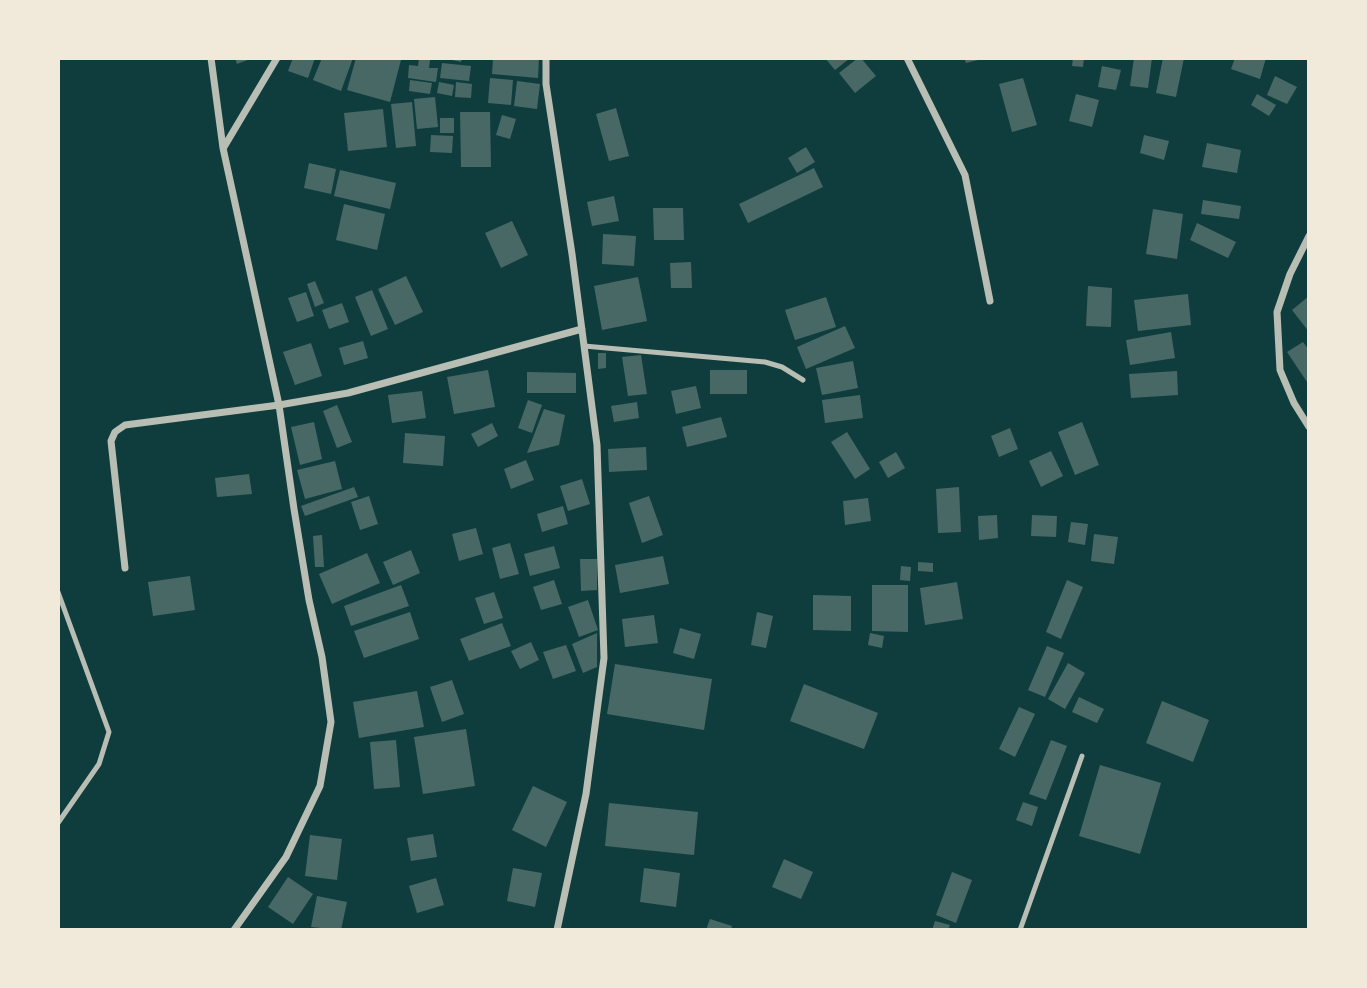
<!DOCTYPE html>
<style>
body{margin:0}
#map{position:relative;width:1367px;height:988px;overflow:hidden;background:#0f3d3e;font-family:"Roboto Serif",serif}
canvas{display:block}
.frame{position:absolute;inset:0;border:60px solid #f1e9da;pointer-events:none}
</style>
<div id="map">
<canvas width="1367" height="988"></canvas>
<div class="frame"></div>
</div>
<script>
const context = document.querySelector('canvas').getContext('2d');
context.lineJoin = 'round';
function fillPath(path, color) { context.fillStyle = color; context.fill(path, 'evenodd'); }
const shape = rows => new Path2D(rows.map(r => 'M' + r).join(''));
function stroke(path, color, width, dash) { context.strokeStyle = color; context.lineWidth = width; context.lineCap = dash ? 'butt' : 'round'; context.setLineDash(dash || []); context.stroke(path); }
fillPath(shape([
 [235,58,253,58,237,64],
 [293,58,315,58,308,78,288,71],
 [322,58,353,58,341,91,313,80],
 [356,58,393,58,401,60,390,102,347,90],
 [419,58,430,60,429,68,438,68,436,82,408,78,409,65,418,66],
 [443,58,462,58,461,62],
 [493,58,539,58,538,78,492,74],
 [825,58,850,58,835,70],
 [858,58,861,58,876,76,855,93,839,73],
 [964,58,982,58,982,59,966,63],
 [1073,58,1084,58,1083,67,1072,66],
 [1134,58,1152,58,1148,88,1130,86],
 [1163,58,1184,58,1176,97,1156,93],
 [1235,58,1266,58,1260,79,1231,69],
 [442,63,471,66,469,81,440,78],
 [1102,66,1121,70,1116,90,1098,87],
 [1275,76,1297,87,1287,104,1267,95],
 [490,78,513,80,511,105,488,103],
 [1023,78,1037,125,1012,132,999,84],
 [410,80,432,83,430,94,409,91],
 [517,81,540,84,537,109,514,106],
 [439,82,454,85,452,96,437,93],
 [456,82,472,84,471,98,455,97],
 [1076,94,1099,100,1092,127,1069,121],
 [1257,94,1276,105,1269,116,1251,105],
 [435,97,438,127,417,129,414,99],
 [412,102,416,146,396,148,391,104],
 [616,108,629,156,609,161,596,114],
 [383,109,387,147,348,151,344,113],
 [460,112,490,112,491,167,461,167],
 [502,115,516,119,510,139,496,135],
 [440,118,454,118,454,133,440,133],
 [431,135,453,136,452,153,430,152],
 [1144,135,1169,141,1164,160,1140,153],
 [1207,143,1241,150,1237,173,1202,167],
 [806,147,815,162,797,173,788,158],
 [309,163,336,169,331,194,304,188],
 [814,168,823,187,748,223,739,204],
 [340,170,396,183,390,209,334,196],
 [614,196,619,221,592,226,587,202],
 [1203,200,1241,206,1239,219,1201,214],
 [344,204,385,214,377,250,336,240],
 [653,208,683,208,684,240,654,240],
 [1153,209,1183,214,1177,259,1146,254],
 [512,221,528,255,501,268,485,233],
 [1197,223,1236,242,1228,258,1190,240],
 [603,234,636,236,634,266,602,264],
 [691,262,692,288,671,288,670,263],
 [406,276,423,312,395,325,378,289],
 [638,277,647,321,602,330,594,286],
 [315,281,324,303,315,307,307,284],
 [1088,286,1112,288,1111,327,1086,326],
 [372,290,388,329,371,336,355,297],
 [306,292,314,316,297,322,288,298],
 [1188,294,1191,325,1138,331,1134,300],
 [1309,296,1309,332,1292,310],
 [826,297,836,327,795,340,785,310],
 [342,303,349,322,329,329,322,310],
 [845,326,855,348,806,369,797,347],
 [1171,332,1175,358,1130,365,1126,340],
 [363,341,368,358,344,365,339,348],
 [1303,342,1309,350,1309,385,1287,352],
 [311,343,322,376,295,385,283,352],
 [598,353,606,353,606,368,598,369],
 [641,355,647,394,628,396,622,357],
 [853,361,858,388,822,395,816,368],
 [488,370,495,407,454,414,447,377],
 [710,370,747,370,747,394,710,394],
 [1177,371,1178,395,1131,398,1129,374],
 [527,372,576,373,576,393,527,393],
 [696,386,701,408,676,414,671,391],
 [422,391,426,418,392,423,388,395],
 [860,395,863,418,825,423,822,400],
 [528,400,542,405,532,433,518,428],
 [637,402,639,418,614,422,611,406],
 [337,405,352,442,337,448,323,411],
 [544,409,565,415,559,445,527,453],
 [721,417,727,437,687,447,682,427],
 [314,422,322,459,300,465,291,427],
 [1082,422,1099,465,1075,475,1058,432],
 [492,423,498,436,478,447,471,434],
 [1010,428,1018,449,999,457,991,436],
 [847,432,870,469,855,479,831,442],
 [405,433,445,436,443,466,403,463],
 [646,447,647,470,609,472,608,449],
 [1051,451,1063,476,1041,487,1029,461],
 [896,452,905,468,888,478,879,462],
 [526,460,534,480,511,489,504,469],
 [335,461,342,489,305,499,297,470],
 [249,474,252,494,217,497,215,478],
 [582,479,590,504,568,511,560,486],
 [354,487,358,497,305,516,301,506],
 [959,487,961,532,938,533,936,489],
 [369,496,378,524,360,530,351,502],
 [649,496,663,535,642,543,629,503],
 [868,498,871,521,845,525,843,501],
 [563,506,568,524,542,532,537,514],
 [997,515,998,538,979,540,978,516],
 [1032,515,1057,516,1056,537,1031,536],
 [1071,522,1088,524,1085,545,1068,542],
 [476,528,483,554,459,561,452,534],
 [1094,534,1118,537,1114,564,1091,561],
 [322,535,324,567,315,567,313,536],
 [510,543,519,574,500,579,492,548],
 [554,546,560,568,530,576,524,554],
 [411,550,420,573,393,585,383,562],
 [367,553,380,583,332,604,319,574],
 [663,556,669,584,620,593,615,565],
 [580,559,597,559,597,590,581,591],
 [918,562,933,563,933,572,918,571],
 [901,566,911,567,910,581,900,580],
 [190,576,195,610,153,616,148,582],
 [554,580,562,604,541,610,533,587],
 [1067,580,1083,587,1061,639,1046,632],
 [957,582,963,619,925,625,920,588],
 [401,585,409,606,351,626,344,606],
 [872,585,908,585,908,632,872,631],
 [494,592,503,618,484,624,475,598],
 [813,595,851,596,851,631,813,630],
 [588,600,598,630,579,637,568,607],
 [410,612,419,639,364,658,354,631],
 [757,612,773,616,766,648,751,645],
 [654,615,658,643,625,647,622,619],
 [502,623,511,646,469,661,460,639],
 [680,628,701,634,694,659,673,653],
 [597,633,597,667,583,673,572,644],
 [870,633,884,636,882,648,868,645],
 [531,642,539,660,520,669,511,651],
 [566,645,576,671,553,679,543,652],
 [1047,646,1064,653,1045,697,1028,690],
 [1068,663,1085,673,1065,709,1048,699],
 [615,664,712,679,704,730,607,714],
 [452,680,464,714,442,722,430,687],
 [804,684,878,713,864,749,790,721],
 [417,691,424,727,359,738,353,702],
 [1079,697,1104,709,1097,723,1072,712],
 [1162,701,1209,720,1193,762,1146,743],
 [1019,707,1035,714,1015,757,999,749],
 [466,729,475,786,423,794,414,737],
 [396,740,400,787,374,789,370,742],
 [1051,740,1067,746,1046,800,1029,794],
 [1100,765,1161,783,1140,854,1079,836],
 [533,786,567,802,546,847,512,830],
 [1023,802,1038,807,1032,826,1016,820],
 [609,803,698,812,694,855,605,846],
 [433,834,437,857,411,861,407,838],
 [310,835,342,839,337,880,305,876],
 [784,859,813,872,801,899,772,887],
 [513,868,542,873,535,907,507,901],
 [644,868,680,873,676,907,640,902],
 [952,872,972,880,956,923,936,915],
 [288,877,313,894,293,924,268,907],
 [436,878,444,905,417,913,409,886],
 [317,896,347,902,341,930,311,927],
 [710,919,732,926,731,930,706,930],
 [935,921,950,925,948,930,932,930]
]), '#486865');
stroke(shape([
 [584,346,765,362,782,367,803,380],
 [58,592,109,732,99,764,58,823],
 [1020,930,1082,756]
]), '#b8beb3', 5);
stroke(shape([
 [211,58,223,148,279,405,294,509,309,600,322,657,331,722,320,786,286,857,234,930],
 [546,58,546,84,572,254,597,445,604,658,586,794,557,930],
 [907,58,965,175,990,301],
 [224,147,277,58],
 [1309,236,1290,274,1277,312,1280,370,1294,403,1309,427],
 [125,568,111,441,115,432,125,425,279,405,348,393,582,329]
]), '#b8beb3', 7);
</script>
